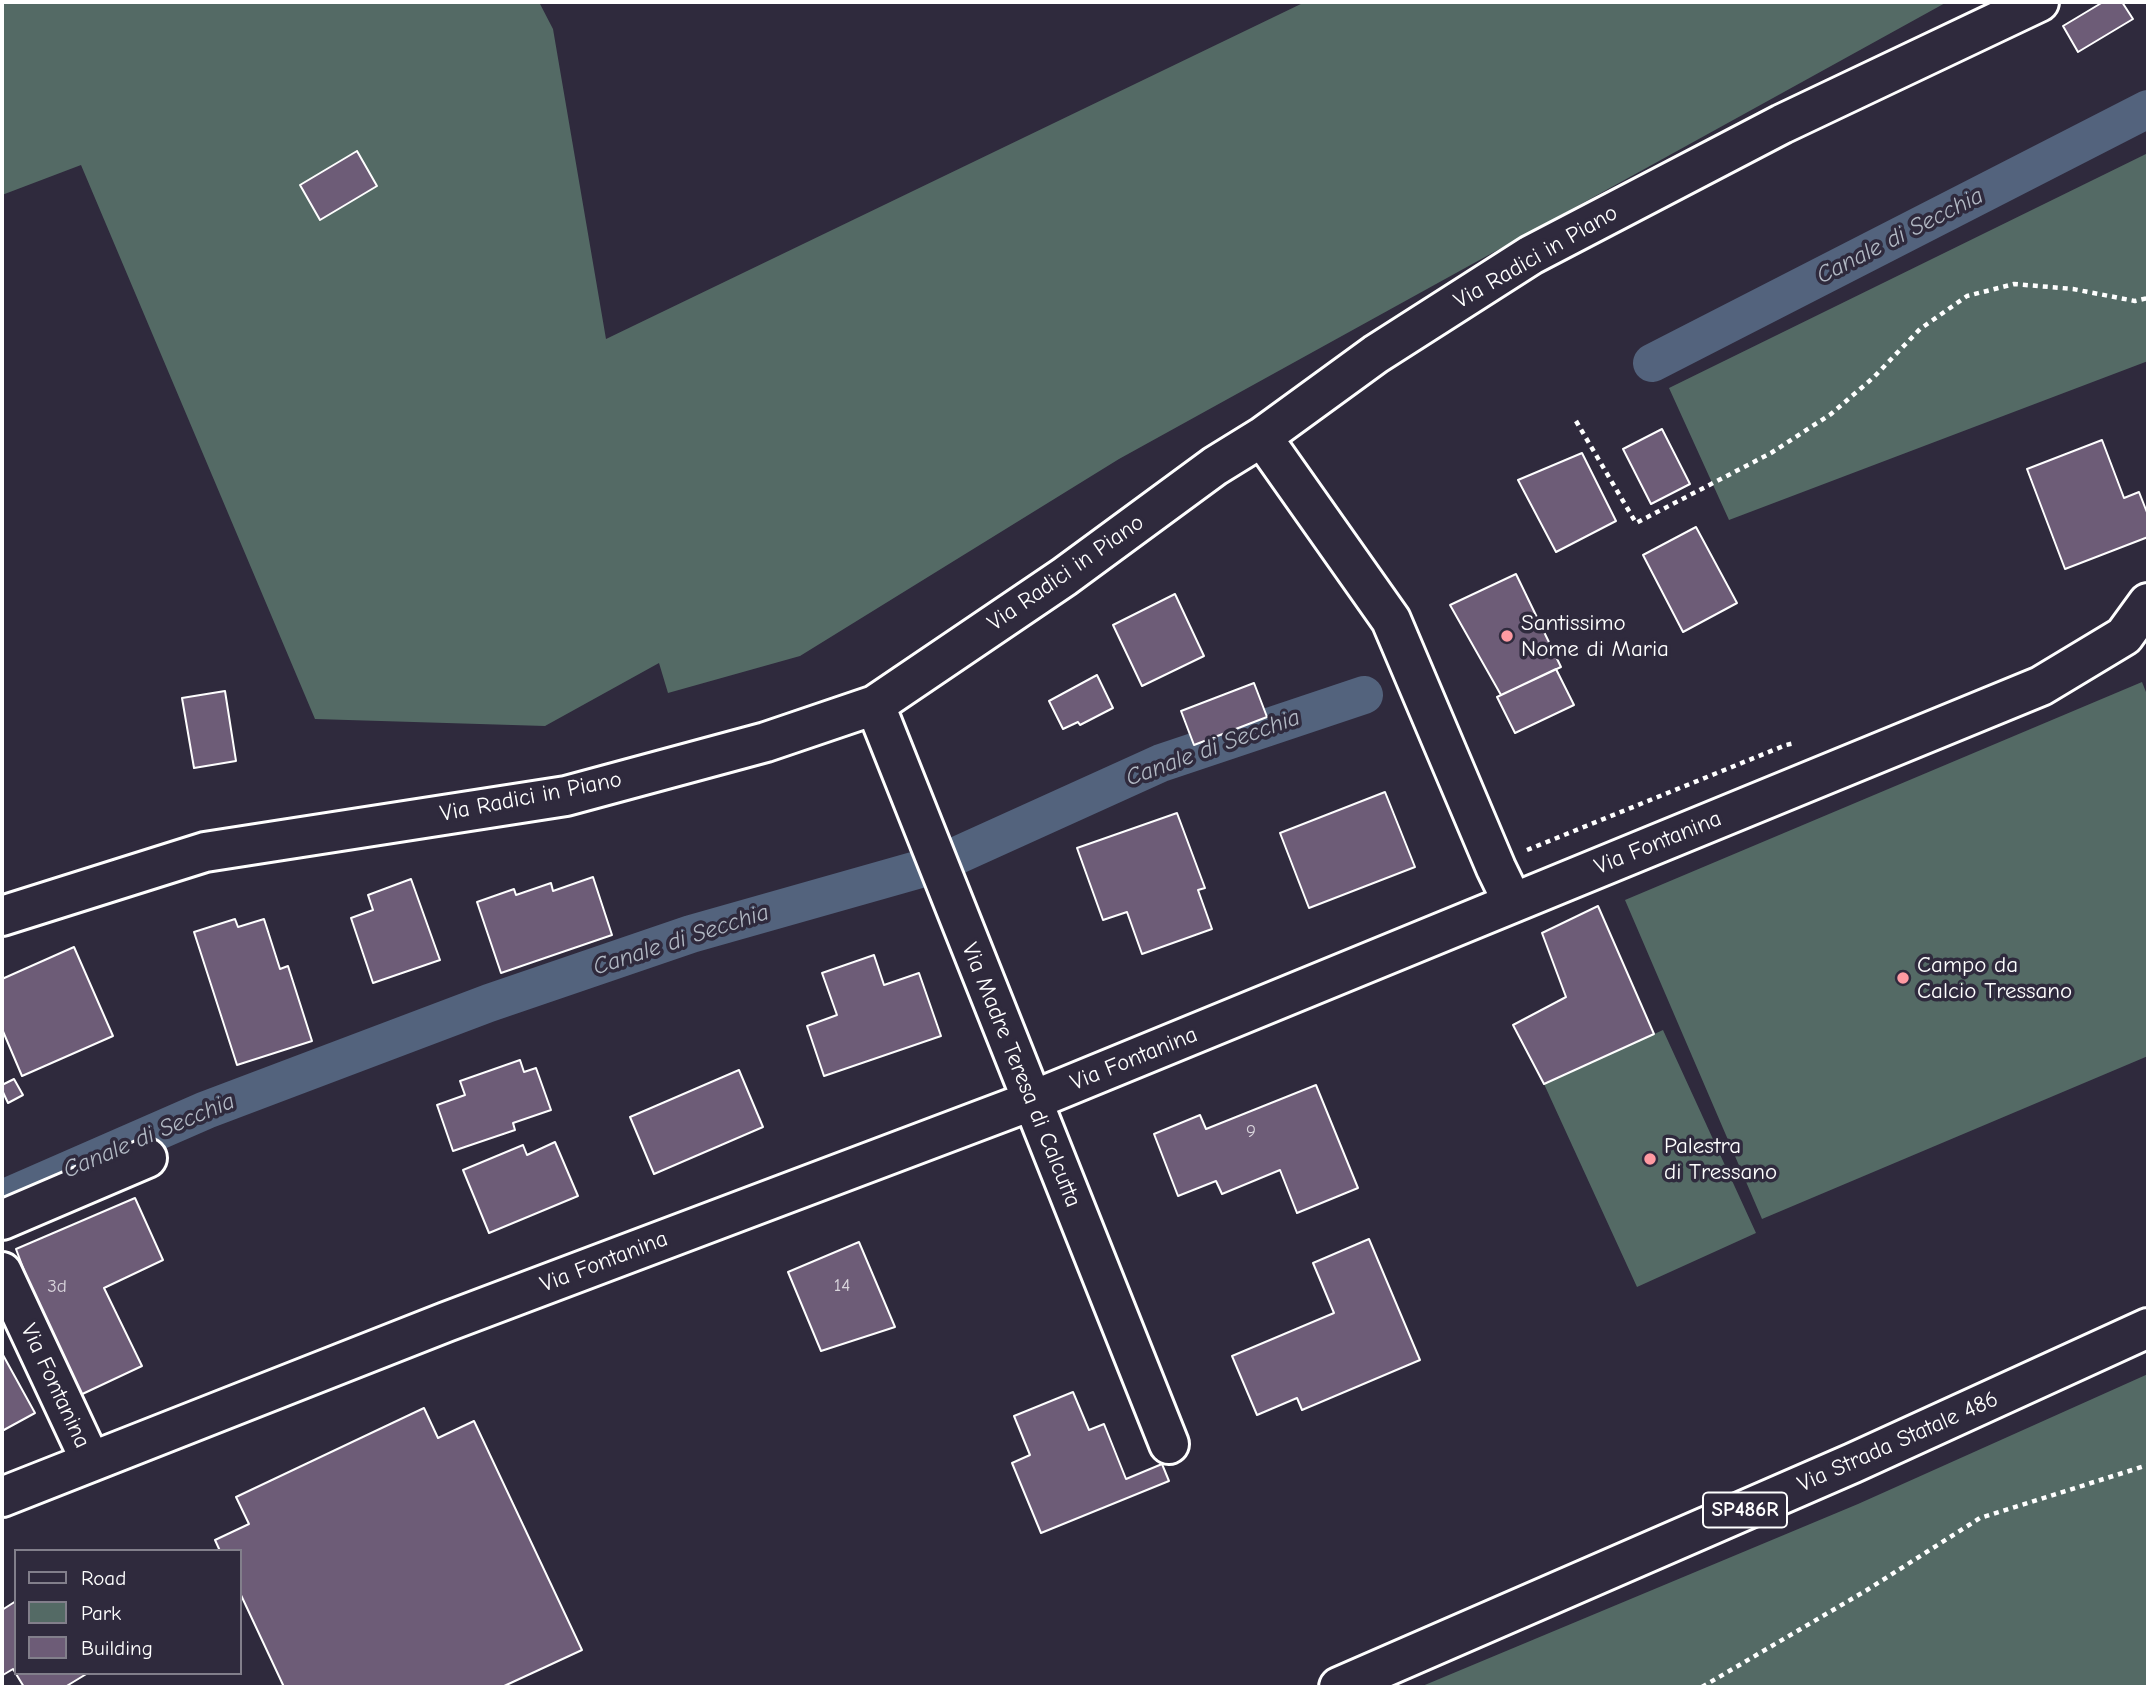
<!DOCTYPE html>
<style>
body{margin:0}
#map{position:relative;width:2150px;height:1689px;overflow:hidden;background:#2f2a3d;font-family:"Comic Neue",sans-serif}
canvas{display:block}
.frame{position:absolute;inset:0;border:4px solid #fff;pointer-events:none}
.legend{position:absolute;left:14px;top:1549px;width:228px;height:126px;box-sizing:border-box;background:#2f2a3d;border:2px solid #827f8b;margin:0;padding:9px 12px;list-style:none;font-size:21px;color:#fff}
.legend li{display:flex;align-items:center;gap:14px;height:35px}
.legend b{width:35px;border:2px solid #827f8b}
</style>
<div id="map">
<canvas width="2150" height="1689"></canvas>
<div class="frame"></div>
<ul class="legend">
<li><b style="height:9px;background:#2f2a3d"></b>Road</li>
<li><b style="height:19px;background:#546a65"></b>Park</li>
<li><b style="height:19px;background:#6d5c77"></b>Building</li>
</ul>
</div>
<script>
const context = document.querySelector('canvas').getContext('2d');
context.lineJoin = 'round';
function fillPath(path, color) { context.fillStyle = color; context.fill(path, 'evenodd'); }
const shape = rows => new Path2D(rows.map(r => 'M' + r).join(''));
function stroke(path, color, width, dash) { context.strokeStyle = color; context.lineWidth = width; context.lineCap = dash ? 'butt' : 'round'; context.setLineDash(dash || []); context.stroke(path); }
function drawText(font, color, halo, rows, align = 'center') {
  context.font = font + ' "Comic Neue",sans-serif'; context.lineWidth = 7; context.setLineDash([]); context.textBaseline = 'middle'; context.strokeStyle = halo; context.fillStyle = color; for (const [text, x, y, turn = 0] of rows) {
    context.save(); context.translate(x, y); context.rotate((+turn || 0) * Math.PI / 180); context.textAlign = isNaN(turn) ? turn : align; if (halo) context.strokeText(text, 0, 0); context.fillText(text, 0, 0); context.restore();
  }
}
fillPath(shape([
 [2,2,539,2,553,29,606,339,1305,2,1947,2,1119,459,800,656,668,693,659,663,545,726,315,719,81,165,2,195],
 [2148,153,2148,361,1729,520,1669,388],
 [2142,682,2148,697,2148,1056,1762,1219,1625,900],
 [1663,1030,1756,1233,1637,1287,1544,1084],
 [2148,1374,2148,1687,1420,1687,1858,1504]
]), '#546a65');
stroke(shape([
 [1652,363,2148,109],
 [2,1199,206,1110,489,1003,691,934,938,864,1161,763,1364,695]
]), '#53637d', 38);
const building = shape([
 [2103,2,2122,2,2133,19,2078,52,2063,26,2103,2],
 [357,151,377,186,320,220,300,185,357,151],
 [1662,429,1690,484,1651,504,1623,449,1662,429],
 [2102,440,2124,498,2139,492,2148,515,2148,537,2065,569,2027,469,2102,440],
 [1582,453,1616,521,1556,552,1518,480,1582,453],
 [1696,527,1737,603,1683,632,1643,555,1696,527],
 [1516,574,1561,667,1501,695,1450,605,1516,574],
 [1175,594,1204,656,1142,686,1113,625,1175,594],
 [1556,669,1574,705,1515,733,1497,697,1556,669],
 [1097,675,1113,708,1080,725,1078,722,1063,729,1049,701,1097,675],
 [1254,683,1267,717,1194,745,1181,711,1254,683],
 [225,691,236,761,194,768,182,698,225,691],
 [1385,792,1415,867,1309,908,1280,833,1385,792],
 [1177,813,1205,888,1198,890,1212,929,1142,954,1127,912,1103,920,1077,848,1177,813],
 [593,877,612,935,501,973,477,902,514,889,516,895,551,883,553,891,593,877],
 [411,879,440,960,373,983,351,918,373,910,368,895,411,879],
 [1598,906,1654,1034,1544,1084,1513,1025,1566,997,1542,933,1598,906],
 [235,919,238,927,264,919,280,969,288,966,312,1041,237,1065,194,932,235,919],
 [74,947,113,1036,22,1076,2,1029,2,979,74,947],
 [874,955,884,985,919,973,941,1036,824,1076,807,1026,837,1015,822,973,874,955],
 [520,1060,524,1072,536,1068,551,1110,513,1123,515,1130,453,1151,437,1105,465,1095,460,1081,520,1060],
 [739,1070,763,1127,654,1174,630,1117,739,1070],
 [14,1079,23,1095,8,1103,2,1090,2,1085,14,1079],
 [1316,1085,1358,1188,1297,1213,1280,1170,1222,1194,1216,1181,1178,1196,1154,1134,1200,1115,1206,1129,1316,1085],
 [555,1142,578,1196,489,1233,463,1170,523,1145,527,1155,555,1142],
 [135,1198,163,1260,104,1288,142,1366,76,1397,19,1279,26,1276,16,1249,135,1198],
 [1369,1239,1420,1360,1302,1410,1297,1398,1257,1415,1232,1356,1334,1313,1313,1263,1369,1239],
 [859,1242,895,1327,821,1351,788,1272,859,1242],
 [3,1355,35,1413,2,1431,2,1356,3,1355],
 [1073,1392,1089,1430,1104,1424,1126,1479,1162,1464,1169,1481,1041,1533,1012,1463,1030,1455,1014,1416,1073,1392],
 [424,1408,438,1438,474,1421,582,1650,502,1687,284,1687,240,1593,240,1551,220,1551,215,1540,249,1524,236,1497,424,1408],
 [16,1601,16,1673,88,1673,65,1687,24,1687,13,1669,3,1675,2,1610,16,1601]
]);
fillPath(building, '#6d5c77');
stroke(building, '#fff', 2);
const minor = shape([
 [1262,437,1391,620,1496,868,1513,903],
 [875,705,1169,1444],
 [2,916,205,852,566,796,766,742,875,705,1064,577,1215,466,1262,437,1376,354,1531,255,1782,124,2039,2],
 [2,1220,147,1158],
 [2,1272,91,1462],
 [2,1497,446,1322,1031,1101,2041,686,2124,636,2148,603]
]);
const major = shape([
 [1339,1687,1853,1463,2148,1328]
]);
stroke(minor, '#fff', 44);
stroke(major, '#fff', 44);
stroke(shape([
 [1576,421,1636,523,1771,453,1831,414,1874,377,1920,329,1967,296,2014,284,2073,289,2135,301,2148,298],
 [1527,850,1786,745,1795,743],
 [1702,1687,1867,1590,1980,1518,2148,1465]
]), '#fff', 4.5, [5, 5]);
stroke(minor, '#2f2a3d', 38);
stroke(major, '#2f2a3d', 38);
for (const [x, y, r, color] of [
 [1507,636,7,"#ff9aa2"],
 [1903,978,7,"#ff9aa2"],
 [1650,1159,7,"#ff9aa2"]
]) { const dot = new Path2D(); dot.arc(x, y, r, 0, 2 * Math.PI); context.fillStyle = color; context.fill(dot); stroke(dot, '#2f2a3d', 2.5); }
drawText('19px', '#dad6dd', null, [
 ["9",1251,1132],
 ["14",842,1286],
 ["3d",57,1287]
]);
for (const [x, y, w] of [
 [1745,1510,84]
]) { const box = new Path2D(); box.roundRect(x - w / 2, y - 17.5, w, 35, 5); context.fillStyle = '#2f2a3d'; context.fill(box); stroke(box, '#fff', 2); }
drawText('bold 21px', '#fff', null, [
 ["SP486R",1745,1510]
]);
drawText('23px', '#fff', '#2f2a3d', [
 ["Via Radici in Piano",1536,257,-30],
 ["Via Radici in Piano",1066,573,-35],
 ["Via Radici in Piano",531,797,-11],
 ["Via Fontanina",1658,843,-22],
 ["Via Fontanina",1134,1059,-22],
 ["Via Madre Teresa di Calcutta",1021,1075,68],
 ["Via Fontanina",604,1262,-21],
 ["Via Fontanina",55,1386,65],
 ["Via Strada Statale 486",1898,1442,-24]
]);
drawText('23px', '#fff', '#2f2a3d', [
 ["Santissimo",1521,623],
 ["Nome di Maria",1521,649],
 ["Campo da",1917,965],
 ["Calcio Tressano",1917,991],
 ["Palestra",1664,1146],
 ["di Tressano",1664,1172]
], 'left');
drawText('italic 24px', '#b2b9c4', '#2f2a3d', [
 ["Canale di Secchia",1900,236,-27],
 ["Canale di Secchia",1213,748,-20],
 ["Canale di Secchia",681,940,-18],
 ["Canale di Secchia",149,1136,-23]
]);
</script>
